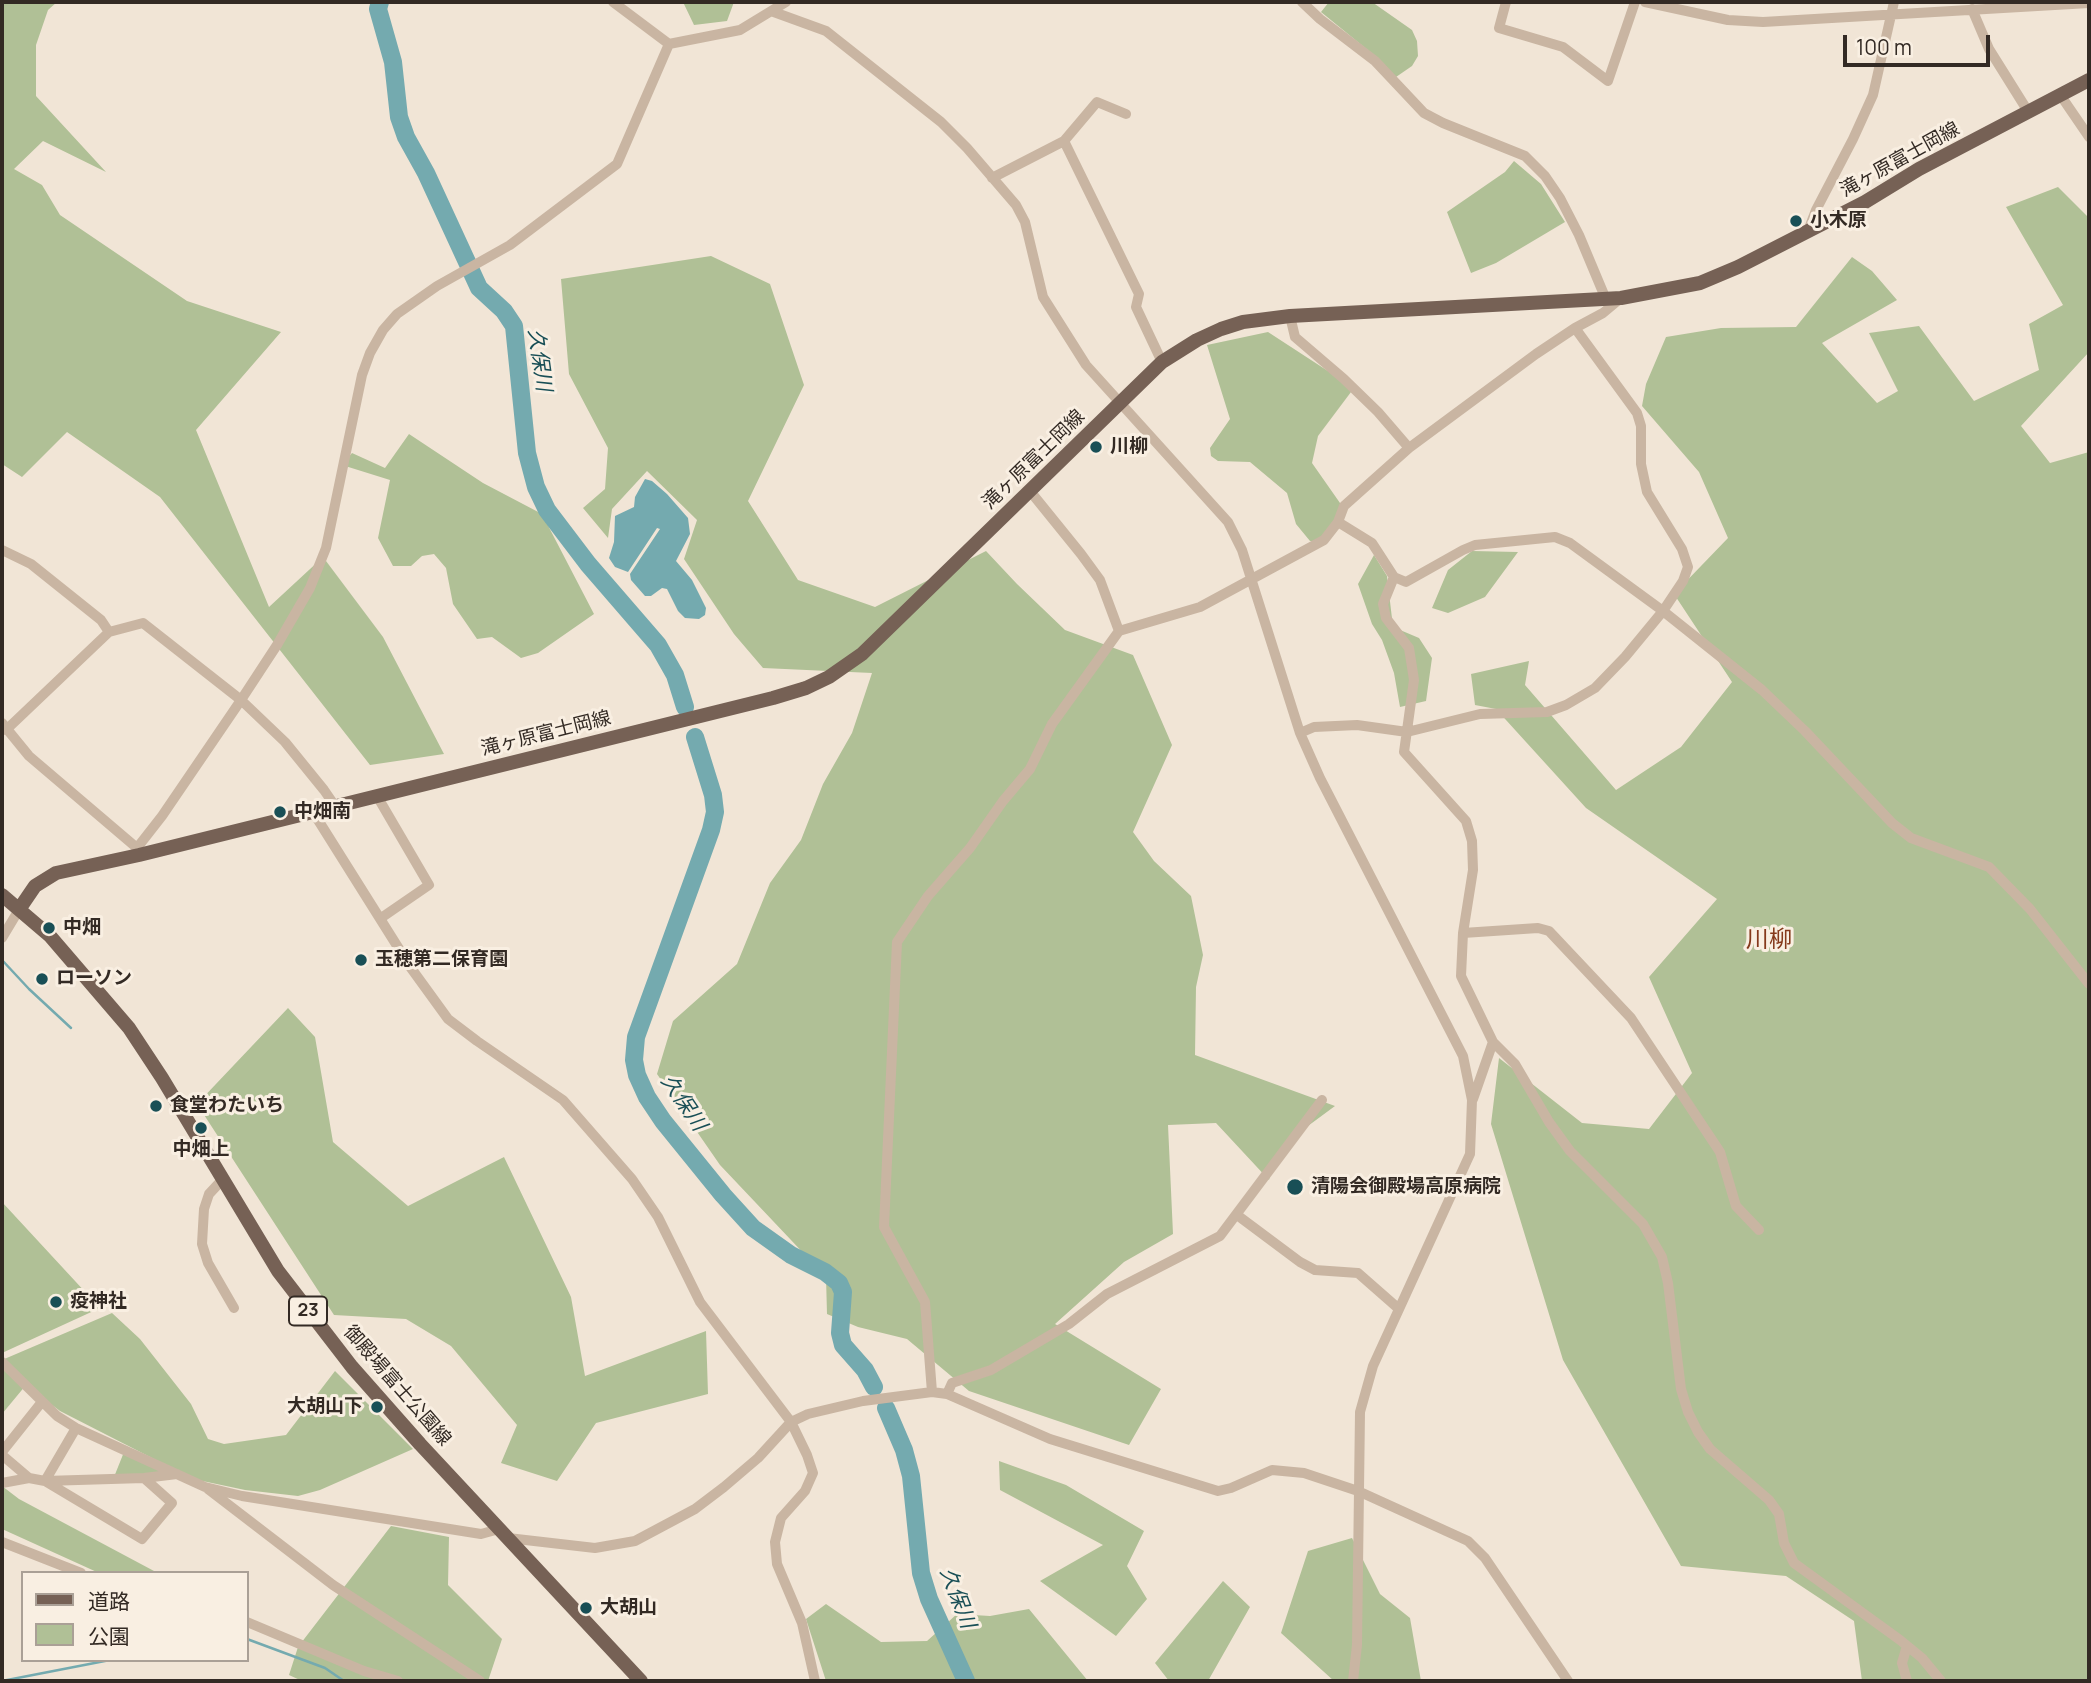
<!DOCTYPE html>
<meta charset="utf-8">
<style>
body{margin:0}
#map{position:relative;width:2091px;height:1683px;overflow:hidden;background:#f1e5d6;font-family:Manrope,"Noto Sans JP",sans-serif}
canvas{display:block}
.frame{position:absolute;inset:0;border:4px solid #332a24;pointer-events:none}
.legend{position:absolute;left:21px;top:1571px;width:228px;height:91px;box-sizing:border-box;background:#f9efe2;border:2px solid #aaa096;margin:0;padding:9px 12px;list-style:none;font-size:21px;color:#332a24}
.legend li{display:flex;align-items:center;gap:14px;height:35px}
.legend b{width:35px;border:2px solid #aaa096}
.scale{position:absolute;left:1843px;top:35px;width:147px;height:32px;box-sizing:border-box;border:4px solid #332a24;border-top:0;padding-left:9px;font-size:21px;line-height:24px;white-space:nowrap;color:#332a24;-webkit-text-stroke:5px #f9efe2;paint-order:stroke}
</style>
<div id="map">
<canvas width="2091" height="1683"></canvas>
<div class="frame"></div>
<ul class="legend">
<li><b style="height:9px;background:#766155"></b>道路</li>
<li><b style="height:19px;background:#b0c096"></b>公園</li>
</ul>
<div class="scale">100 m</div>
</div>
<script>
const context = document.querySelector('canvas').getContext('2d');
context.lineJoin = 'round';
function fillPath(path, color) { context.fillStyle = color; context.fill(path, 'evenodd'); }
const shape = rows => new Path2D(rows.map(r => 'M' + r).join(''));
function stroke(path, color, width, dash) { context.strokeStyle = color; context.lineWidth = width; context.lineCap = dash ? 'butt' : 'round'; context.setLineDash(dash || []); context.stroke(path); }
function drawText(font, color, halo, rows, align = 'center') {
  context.font = font + ' Manrope,"Noto Sans JP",sans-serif'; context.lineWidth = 6; context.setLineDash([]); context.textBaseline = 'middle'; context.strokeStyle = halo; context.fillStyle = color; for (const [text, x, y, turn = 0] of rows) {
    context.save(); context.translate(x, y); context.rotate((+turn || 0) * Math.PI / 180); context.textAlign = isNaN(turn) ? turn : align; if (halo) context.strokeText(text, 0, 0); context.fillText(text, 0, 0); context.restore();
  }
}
fillPath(shape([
 [2,2,57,2,48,10,36,45,36,96,106,172,43,141,14,169,42,185,60,215,187,301,281,332,196,430,269,607,323,557,383,637,444,754,370,765,160,497,67,432,22,477,2,464],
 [683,2,734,2,727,21,694,25],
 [1329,2,1372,2,1412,30,1417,41,1418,56,1412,66,1396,77,1375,56,1321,12],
 [1514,161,1541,184,1565,222,1496,263,1471,273,1447,212,1505,172],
 [2058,187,2089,218,2089,352,2021,426,2050,463,2089,452,2089,1681,1862,1681,1854,1621,1786,1576,1681,1566,1563,1360,1491,1124,1499,1058,1582,1123,1649,1129,1692,1073,1649,977,1717,899,1586,808,1496,709,1475,705,1471,674,1529,661,1525,685,1616,790,1681,747,1732,682,1674,594,1728,538,1699,472,1642,406,1646,384,1666,337,1721,328,1796,327,1852,257,1872,271,1897,300,1822,343,1877,403,1898,391,1869,333,1919,326,1974,401,2039,370,2029,324,2063,305,2006,207],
 [711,256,770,284,804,385,748,501,798,580,875,607,986,551,1017,584,1065,630,1133,655,1172,745,1133,832,1154,861,1191,896,1203,955,1196,987,1195,1055,1335,1106,1293,1137,1273,1165,1269,1180,1216,1123,1168,1125,1173,1234,1124,1262,1055,1324,1161,1389,1129,1445,969,1391,907,1339,858,1327,827,1314,826,1277,720,1165,657,1074,673,1021,737,964,770,883,801,840,823,784,852,733,872,673,763,668,734,634,684,559,697,520,647,471,612,509,608,538,583,508,605,489,608,448,569,374,561,279],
 [1268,332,1354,388,1318,436,1312,463,1340,503,1342,510,1321,542,1310,541,1296,524,1287,493,1250,462,1218,461,1211,456,1210,448,1230,419,1207,345],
 [409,434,483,483,542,514,594,614,538,653,521,658,492,637,477,639,453,604,446,568,434,554,422,556,411,566,393,566,378,538,390,480,342,465,352,453,385,468],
 [1472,551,1518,552,1485,597,1448,613,1432,608,1448,570],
 [1374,555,1387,576,1393,627,1419,638,1432,658,1426,701,1400,707,1394,673,1382,640,1372,624,1358,584],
 [288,1008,315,1037,333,1142,408,1206,504,1157,571,1297,585,1376,706,1331,708,1394,596,1423,557,1481,501,1463,517,1425,451,1346,406,1319,334,1315,197,1104],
 [2,1202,100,1308,2,1353],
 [112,1313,140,1339,191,1404,208,1439,224,1444,286,1435,335,1371,413,1449,320,1490,298,1496,245,1490,193,1479,60,1411,26,1385,2,1414,2,1360],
 [124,1452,170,1473,114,1477],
 [999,1461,1066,1485,1144,1531,1127,1566,1147,1599,1116,1636,1040,1581,1103,1545,1000,1490],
 [2,1486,19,1499,154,1571,99,1573,2,1529],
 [391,1526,449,1537,448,1585,502,1639,488,1681,302,1681,289,1675,298,1647],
 [1352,1538,1380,1594,1410,1618,1421,1681,1334,1681,1281,1633,1308,1551],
 [1223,1581,1250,1607,1208,1681,1169,1681,1155,1663],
 [826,1604,881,1642,927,1641,957,1614,990,1616,1029,1609,1088,1681,826,1681,806,1619]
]), '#b0c096');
fillPath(shape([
 [645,479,652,481,667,494,688,518,690,534,676,561,692,580,706,608,705,615,699,619,685,618,678,611,667,589,662,588,651,596,645,596,631,580,630,574,660,529,657,528,628,572,615,567,609,558,614,542,615,516,634,507,635,497]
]), '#74aaaf');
stroke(shape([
 [2,960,29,989,71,1028],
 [247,1639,325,1668,344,1681],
 [2,1681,110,1660]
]), '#74aaaf', 2.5);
stroke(shape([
 [380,2,378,9,393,62,399,117,406,137,426,173,479,288,504,311,514,326,527,453,536,487,547,510,588,564,658,645,675,675,685,707],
 [695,737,713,795,715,812,711,830,636,1037,634,1060,637,1075,647,1097,663,1121,723,1195,753,1228,791,1255,825,1272,839,1283,843,1292,840,1333,843,1345,865,1370,874,1387],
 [886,1408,904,1450,911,1476,921,1573,929,1599,966,1681]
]), '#74aaaf', 18);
stroke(shape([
 [613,2,669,44,740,30,786,2],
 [1302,2,1320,19,1375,61,1424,113,1443,123,1525,156,1545,176,1560,198,1579,235,1605,297],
 [1506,2,1499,28,1563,47,1608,81,1635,2],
 [1645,2,1728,20,1763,22,2089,3],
 [1972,9,1989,49,2029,113],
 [771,11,826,31,941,122,967,148,1016,205,1025,222,1043,297,1086,365,1228,522,1242,550,1300,733,1320,778,1463,1056,1472,1100,1470,1154,1373,1366,1360,1412,1357,1645,1353,1681],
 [2061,96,2089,137],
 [1064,141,1139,294,1136,307,1162,362],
 [992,178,1064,141,1097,102,1126,114],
 [1808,231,1816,210,1853,139,1873,95,1894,2],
 [1290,316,1295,337,1344,379,1378,412,1409,448],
 [1030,491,1081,554,1100,580,1119,631],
 [1338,522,1372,543,1394,577,1406,582,1463,550,1475,545,1555,537,1570,543,1663,611,1762,690,1805,731,1892,823,1911,838,1989,867,2030,909,2089,984],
 [2,550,31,564,101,620,109,632],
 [1394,577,1383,604,1386,618,1409,648,1414,680,1404,752,1466,821,1472,841,1473,870,1463,933,1461,976,1493,1042,1515,1064,1549,1122,1570,1151,1643,1224,1662,1257,1668,1283,1681,1389,1688,1412,1698,1432,1710,1449,1769,1500,1779,1514,1784,1543,1794,1563,1900,1640,1922,1658,1941,1681],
 [2,723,29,756,137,848,139,853],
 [6,730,109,632,143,623,241,700,285,742,324,790,335,806],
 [1300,733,1314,727,1357,725,1407,732,1480,714,1547,712,1566,705,1595,688,1625,657,1663,611,1683,581,1688,567,1682,549,1647,492,1641,464,1641,426,1637,413,1575,328],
 [377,796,429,885,381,918],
 [313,812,411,968,448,1019,477,1041,563,1100,632,1179,658,1217,700,1302,791,1422,807,1455,813,1473,805,1491,781,1518,775,1542,777,1564,802,1623,815,1681],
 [137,848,162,816,241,700,277,645,310,588,326,548,362,375,370,353,383,330,397,314,437,286,510,245,617,164,669,44],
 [1463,933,1538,928,1549,931,1631,1018,1720,1152,1736,1206,1759,1230],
 [2,938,20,908],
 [1473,1099,1493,1042],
 [222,1180,209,1194,204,1209,202,1244,208,1263,234,1308],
 [1237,1215,1300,1262,1315,1270,1358,1273,1399,1309],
 [2,1362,57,1416,76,1428,205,1487,242,1496,481,1534,499,1529],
 [932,1392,925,1302,884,1227,897,942,928,896,970,848,1003,801,1030,769,1052,724,1119,631,1200,607,1324,540,1338,522,1344,506,1409,448,1536,354,1575,328,1603,313,1621,298],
 [947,1394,952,1383,991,1370,1069,1324,1107,1294,1220,1236,1322,1100],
 [76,1428,45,1481,142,1539,172,1503,144,1478],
 [2,1452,41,1403],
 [2,1455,29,1478],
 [2,1483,29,1478,45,1481,144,1478,177,1474],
 [208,1489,333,1585,480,1681],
 [508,1538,595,1548,635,1541,695,1509,724,1487,758,1458,791,1422,808,1414,863,1401,932,1392,947,1394,1050,1439,1218,1491,1231,1488,1272,1470,1304,1473,1358,1491,1468,1541,1485,1558,1568,1681],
 [2,1542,81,1573],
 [247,1622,364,1671,398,1681],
 [1907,1681,1902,1663,1907,1646]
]), '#c9b5a2', 10);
stroke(shape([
 [2,895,50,936,129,1028,162,1078,278,1271,352,1367,420,1444,641,1681],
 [20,908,35,886,56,873,139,855,773,698,806,688,829,677,862,654,1162,362,1197,340,1221,329,1243,322,1290,316,1621,298,1700,283,1738,267,1865,202,1919,169,2089,80]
]), '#766155', 14);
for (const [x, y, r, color] of [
 [1796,221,7,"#194f56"],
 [1096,447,7,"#194f56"],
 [280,812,7,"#194f56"],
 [49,928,7,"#194f56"],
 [361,960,7,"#194f56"],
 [42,979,7,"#194f56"],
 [156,1106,7,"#194f56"],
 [201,1128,7,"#194f56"],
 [1295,1187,9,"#194f56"],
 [56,1302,7,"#194f56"],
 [377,1407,7,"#194f56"],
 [586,1608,7,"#194f56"]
]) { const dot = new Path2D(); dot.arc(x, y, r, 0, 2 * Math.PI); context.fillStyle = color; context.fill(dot); stroke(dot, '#f9efe2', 2.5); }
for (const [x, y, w] of [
 [308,1311,38]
]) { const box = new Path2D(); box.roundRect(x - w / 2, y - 14.5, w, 29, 5); context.fillStyle = '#f9efe2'; context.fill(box); stroke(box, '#332a24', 2); }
drawText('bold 18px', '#332a24', null, [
 ["23",308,1311]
]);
drawText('19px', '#332a24', '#f9efe2', [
 ["滝ヶ原富士岡線",1900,160,-29],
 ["滝ヶ原富士岡線",1034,460,-44],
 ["滝ヶ原富士岡線",546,734,-14],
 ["御殿場富士公園線",397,1386,49]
]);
drawText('bold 19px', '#332a24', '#f9efe2', [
 ["小木原",1810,221],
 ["川柳",1110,447],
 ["中畑南",294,812],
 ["中畑",63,928],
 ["玉穂第二保育園",375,960],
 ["ローソン",56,979],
 ["食堂わたいち",170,1106],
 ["中畑上",201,1150,"center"],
 ["清陽会御殿場高原病院",1311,1187],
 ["疫神社",70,1302],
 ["大胡山下",363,1407,"right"],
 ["大胡山",600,1608]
], 'left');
drawText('italic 21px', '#194f56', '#f9efe2', [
 ["久保川",539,360,82],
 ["久保川",683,1103,56],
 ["久保川",957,1598,69]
]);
drawText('23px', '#85391b', '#f9efe2', [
 ["川柳",1769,941]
]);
</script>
